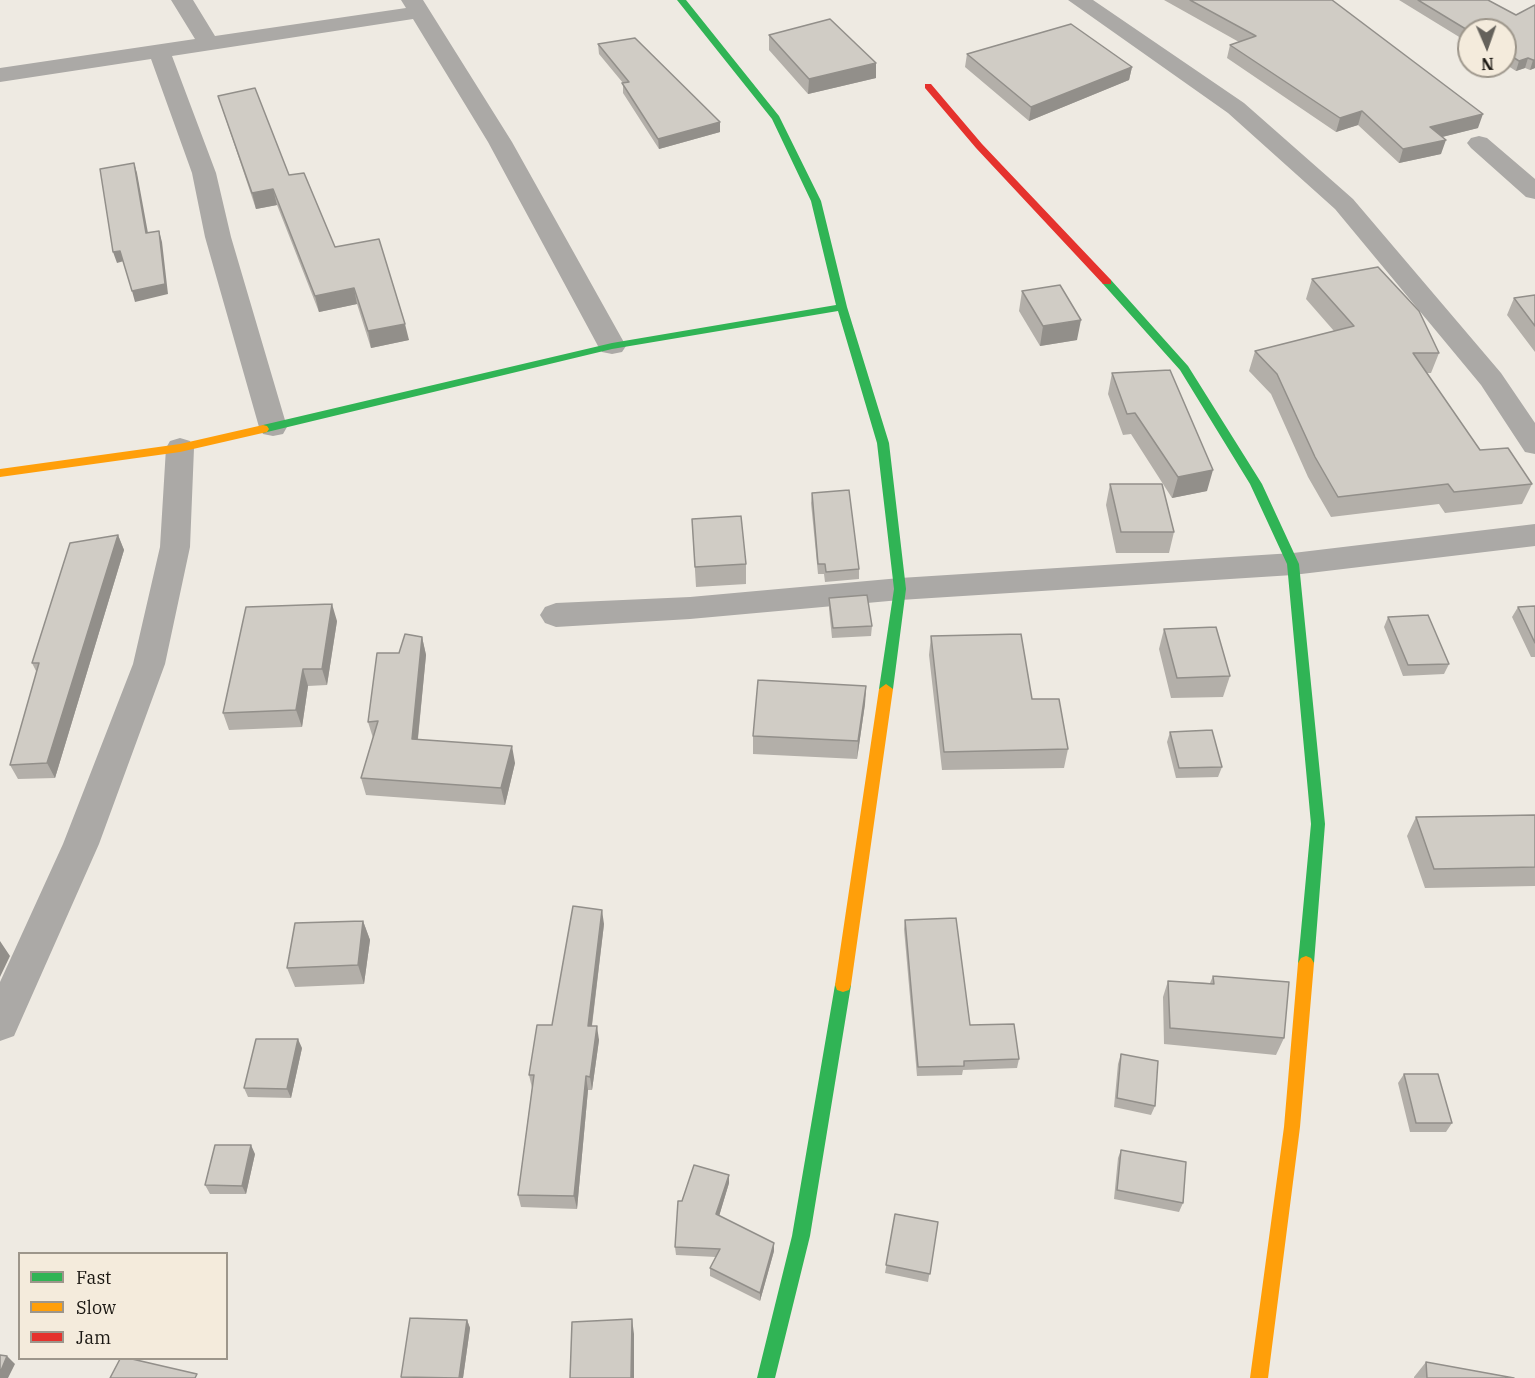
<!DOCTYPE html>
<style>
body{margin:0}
#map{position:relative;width:1535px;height:1378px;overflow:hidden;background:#eeeae2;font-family:"IBM Plex Serif",serif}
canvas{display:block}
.legend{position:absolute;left:18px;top:1252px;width:210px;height:108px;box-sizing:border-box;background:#f4ebdc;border:2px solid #9d968b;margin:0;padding:8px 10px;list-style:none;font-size:18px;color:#1a1712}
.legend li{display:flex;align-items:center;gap:12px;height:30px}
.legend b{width:30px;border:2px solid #9d968b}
.north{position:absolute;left:1457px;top:18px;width:60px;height:60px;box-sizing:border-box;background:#f4ebdc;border:2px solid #9d968b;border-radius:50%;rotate:178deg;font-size:16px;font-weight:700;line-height:24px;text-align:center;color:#1a1712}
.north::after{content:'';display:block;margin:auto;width:21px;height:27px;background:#64615b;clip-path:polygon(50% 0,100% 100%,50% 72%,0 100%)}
</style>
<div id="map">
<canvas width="1535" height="1378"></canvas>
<ul class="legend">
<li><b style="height:8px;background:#30b455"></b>Fast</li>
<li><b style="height:8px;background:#ff9f0a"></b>Slow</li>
<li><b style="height:8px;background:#e5322d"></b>Jam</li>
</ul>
<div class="north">N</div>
</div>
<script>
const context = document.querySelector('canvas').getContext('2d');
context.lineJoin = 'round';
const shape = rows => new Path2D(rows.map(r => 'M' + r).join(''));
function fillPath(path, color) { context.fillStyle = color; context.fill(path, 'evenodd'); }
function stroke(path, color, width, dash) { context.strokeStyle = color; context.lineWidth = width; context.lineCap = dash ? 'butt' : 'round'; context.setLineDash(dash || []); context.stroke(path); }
fillPath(shape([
 [171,0,193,0,215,36,406,8,401,0,423,0,512,142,626,346,622,352,612,354,602,352,598,346,488,142,413,19,172,56,216,173,231,237,287,427,283,434,273,436,263,434,259,427,205,237,192,173,151,59,0,82,0,68,195,39,171,0],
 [1068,0,1093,0,1244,103,1353,199,1501,373,1535,423,1535,454,1525,452,1481,385,1335,209,1228,113,1068,0],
 [1479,136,1487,138,1535,179,1535,199,1526,197,1471,148,1467,143,1471,138,1479,136],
 [180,438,190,441,194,448,190,547,165,664,99,844,14,1036,0,1041,0,982,63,844,133,664,160,547,166,448,170,441,180,438],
 [1535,524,1535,546,1293,575,900,600,690,619,556,627,545,623,540,615,545,607,556,603,690,597,900,578,1293,553,1535,524]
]), '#aba9a6');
fillPath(shape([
 [677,0,686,0,779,116,821,201,847,307,889,443,906,589,893,689,886,694,879,689,894,589,877,443,838,311,612,349,263,433,257,429,263,425,612,343,836,305,811,201,772,119,677,0],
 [1107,279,1111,280,1188,366,1262,484,1299,564,1325,824,1314,963,1311,968,1306,970,1301,968,1298,963,1311,824,1287,564,1250,484,1180,370,1103,284,1102,282,1107,279],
 [843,978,849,980,851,985,810,1236,775,1378,757,1378,792,1236,835,985,837,980,843,978]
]), '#30b455');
fillPath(shape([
 [263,425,267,426,269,429,267,432,180,452,0,477,0,469,180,444,263,425],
 [886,684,893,689,851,985,849,990,843,992,837,990,835,985,879,689,886,684],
 [1306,956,1311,958,1314,963,1300,1127,1268,1378,1250,1378,1284,1127,1298,963,1301,958,1306,956]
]), '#ff9f0a');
fillPath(shape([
 [925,84,931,84,982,144,1111,280,1111,284,1103,284,976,148,925,88,925,84]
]), '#e5322d');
fillPath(shape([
 [1164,0,1332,0,1478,128,1442,137,1441,154,1399,163,1358,125,1336,132,1227,58,1230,45,1239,42],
 [1399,0,1488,0,1516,15,1535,5,1535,68,1530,70,1525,68,1516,71,1505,64,1505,30,1469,30,1469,43],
 [769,35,876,78,808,94,769,50],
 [598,44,720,122,720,132,659,149,623,93,623,83,599,54],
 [967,54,1132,67,1129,80,1029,121,965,67],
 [218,96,289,175,335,247,409,340,371,348,357,304,319,312,277,205,256,209,223,111],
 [1312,279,1439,353,1431,373,1426,373,1480,450,1532,484,1522,504,1445,513,1439,504,1331,517,1308,477,1271,394,1249,371,1255,351,1334,331,1306,299],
 [1022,291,1077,340,1040,346,1019,311],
 [1535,295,1535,352,1507,315,1514,298],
 [1112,373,1207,491,1172,498,1131,434,1123,435,1108,394],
 [1110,484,1174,532,1169,553,1116,553,1106,505],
 [812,493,859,569,859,579,825,582,824,574,818,574,811,503],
 [692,519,746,564,746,584,696,587],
 [118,535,124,550,55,778,18,779,10,765,37,673,32,663],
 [829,598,872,626,871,636,832,638,829,609],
 [1535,606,1535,657,1531,657,1512,617,1518,607],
 [1388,617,1449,664,1444,674,1403,676,1384,627],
 [337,621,327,685,308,686,302,727,229,730,223,713],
 [1164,629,1230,676,1223,697,1171,698,1159,649],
 [931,636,1032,699,1068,749,1064,768,942,770,929,655],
 [422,637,426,655,418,739,515,763,505,805,366,795,361,778,373,738,368,722,399,653],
 [866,686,865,704,857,759,753,754,753,736],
 [1170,732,1222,767,1218,777,1176,778,1167,742],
 [1535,815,1535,886,1425,888,1407,836,1416,817],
 [905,920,970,1025,1019,1059,1017,1068,963,1070,962,1075,917,1076,904,929],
 [363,921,370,940,364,984,295,987,287,968],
 [604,924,592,1026,599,1040,592,1090,588,1090,577,1209,521,1207,518,1195,532,1088,529,1075,552,1025],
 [1213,976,1284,1038,1276,1055,1164,1044,1163,997,1168,981,1210,983],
 [302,1048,291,1098,248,1097,244,1088],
 [1121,1054,1155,1106,1151,1115,1114,1107,1118,1064],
 [1404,1074,1452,1123,1446,1132,1410,1132,1398,1083],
 [1121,1150,1183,1203,1179,1212,1114,1199,1118,1158],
 [255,1154,246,1194,210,1194,205,1185],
 [729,1183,719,1216,774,1243,774,1251,760,1301,710,1276,710,1268,716,1257,676,1255,675,1247,682,1201],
 [895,1214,938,1222,928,1282,885,1273],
 [467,1320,470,1328,463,1378,401,1378,401,1377],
 [1426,1362,1514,1378,1414,1378,1414,1377]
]), '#b3afa9');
fillPath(shape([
 [1528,58,1525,68,1516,71,1519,61],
 [1533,60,1535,60,1535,68,1530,70],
 [876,63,876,78,808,94,809,79],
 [1132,67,1129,80,1029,121,1031,107],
 [1362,111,1358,125,1336,132,1340,118],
 [1483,114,1478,128,1426,141,1430,127],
 [720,122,720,132,659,149,658,139],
 [1446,140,1441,154,1399,163,1403,149],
 [134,163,137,173,150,244,146,233],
 [273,189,277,205,256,209,252,193],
 [159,231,162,242,168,294,135,302,132,291],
 [120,251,124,261,117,263,113,252],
 [354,288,357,304,319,312,315,296],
 [1081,320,1077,340,1040,346,1043,326],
 [405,324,409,340,371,348,368,331],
 [1213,470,1207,491,1172,498,1178,477],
 [118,535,124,550,55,778,47,763],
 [332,604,337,621,327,685,322,669],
 [422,637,426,655,416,756,412,739],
 [303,669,308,686,302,727,296,710],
 [866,686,865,704,857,759,858,741],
 [512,746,515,763,505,805,501,788],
 [602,910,604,924,590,1040,588,1026],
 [363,921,370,940,364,984,358,965],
 [0,941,10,956,0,977],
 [597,1026,599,1040,592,1090,590,1077],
 [298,1039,302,1048,291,1098,287,1089],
 [586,1076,588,1090,577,1209,574,1196],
 [251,1145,255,1154,246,1194,242,1186],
 [729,1175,729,1183,717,1223,716,1214],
 [774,1243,774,1251,760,1301,760,1293],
 [632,1319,634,1334,634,1378,631,1378],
 [467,1320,470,1328,463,1378,459,1378],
 [7,1356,15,1364,8,1378,0,1378,0,1373]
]), '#928f8a');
const building = shape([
 [1190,0,1332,0,1483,114,1430,127,1446,140,1403,149,1362,111,1340,118,1230,45,1256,36,1190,0],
 [1418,0,1488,0,1516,15,1535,5,1535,60,1533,60,1528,58,1519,61,1505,52,1505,30,1469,31,1418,0],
 [830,19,876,63,809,79,769,35,830,19],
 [1071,24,1132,67,1031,107,967,54,1071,24],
 [635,38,720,122,658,139,622,83,629,82,598,44,635,38],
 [255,88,289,175,304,173,335,247,379,239,405,324,368,331,354,288,315,296,273,189,252,193,218,96,255,88],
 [134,163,146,233,159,231,165,284,132,291,120,251,113,252,100,169,134,163],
 [1378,267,1419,311,1439,353,1413,353,1480,450,1508,448,1532,484,1454,492,1448,484,1338,497,1315,457,1277,374,1255,351,1354,326,1312,279,1378,267],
 [1060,285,1081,320,1043,326,1022,291,1060,285],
 [1535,295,1535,326,1514,298,1535,295],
 [1170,370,1213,470,1178,477,1135,413,1127,414,1112,373,1170,370],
 [1110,484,1162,484,1174,532,1121,532,1110,484],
 [849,490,859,569,826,572,825,564,818,564,812,493,849,490],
 [741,516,746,564,695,567,692,519,741,516],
 [118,535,47,763,10,765,39,663,32,663,70,543,118,535],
 [867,595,872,626,833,628,829,598,867,595],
 [332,604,322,669,303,669,296,710,223,713,246,607,332,604],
 [1535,606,1535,643,1518,607,1535,606],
 [1428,615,1449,664,1408,665,1388,617,1428,615],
 [1216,627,1230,676,1177,678,1164,629,1216,627],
 [405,634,422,637,412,739,512,746,501,788,361,778,378,721,368,722,377,653,399,653,405,634],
 [1021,634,1032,699,1059,699,1068,749,944,752,931,636,1021,634],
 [758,680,866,686,858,741,753,736,758,680],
 [1212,730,1222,767,1179,768,1170,732,1212,730],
 [1535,815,1535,867,1434,869,1416,817,1535,815],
 [573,906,602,910,588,1026,597,1026,590,1077,586,1076,574,1196,518,1195,534,1075,529,1075,537,1025,552,1025,573,906],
 [956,918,970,1025,1014,1024,1019,1059,964,1061,964,1066,918,1067,905,920,956,918],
 [363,921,358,965,287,968,295,923,363,921],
 [1213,976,1289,982,1284,1038,1170,1028,1168,981,1214,984,1213,976],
 [256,1039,298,1039,287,1089,244,1088,256,1039],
 [1121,1054,1158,1061,1155,1106,1117,1098,1121,1054],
 [1404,1074,1438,1074,1452,1123,1416,1123,1404,1074],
 [215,1145,251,1145,242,1186,205,1185,215,1145],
 [1121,1150,1186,1162,1183,1203,1117,1190,1121,1150],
 [694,1165,729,1175,716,1214,774,1243,760,1293,710,1268,720,1249,675,1247,678,1201,682,1201,694,1165],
 [895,1214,938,1222,930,1274,886,1265,895,1214],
 [410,1318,467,1320,459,1378,401,1377,410,1318],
 [632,1319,631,1378,570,1378,572,1322,632,1319],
 [0,1355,7,1356,0,1373,0,1355],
 [120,1359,132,1359,197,1374,195,1378,110,1378,120,1359],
 [1426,1362,1514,1378,1427,1378,1426,1362]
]);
fillPath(building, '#d0ccc5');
stroke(building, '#928f8a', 1.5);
</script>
